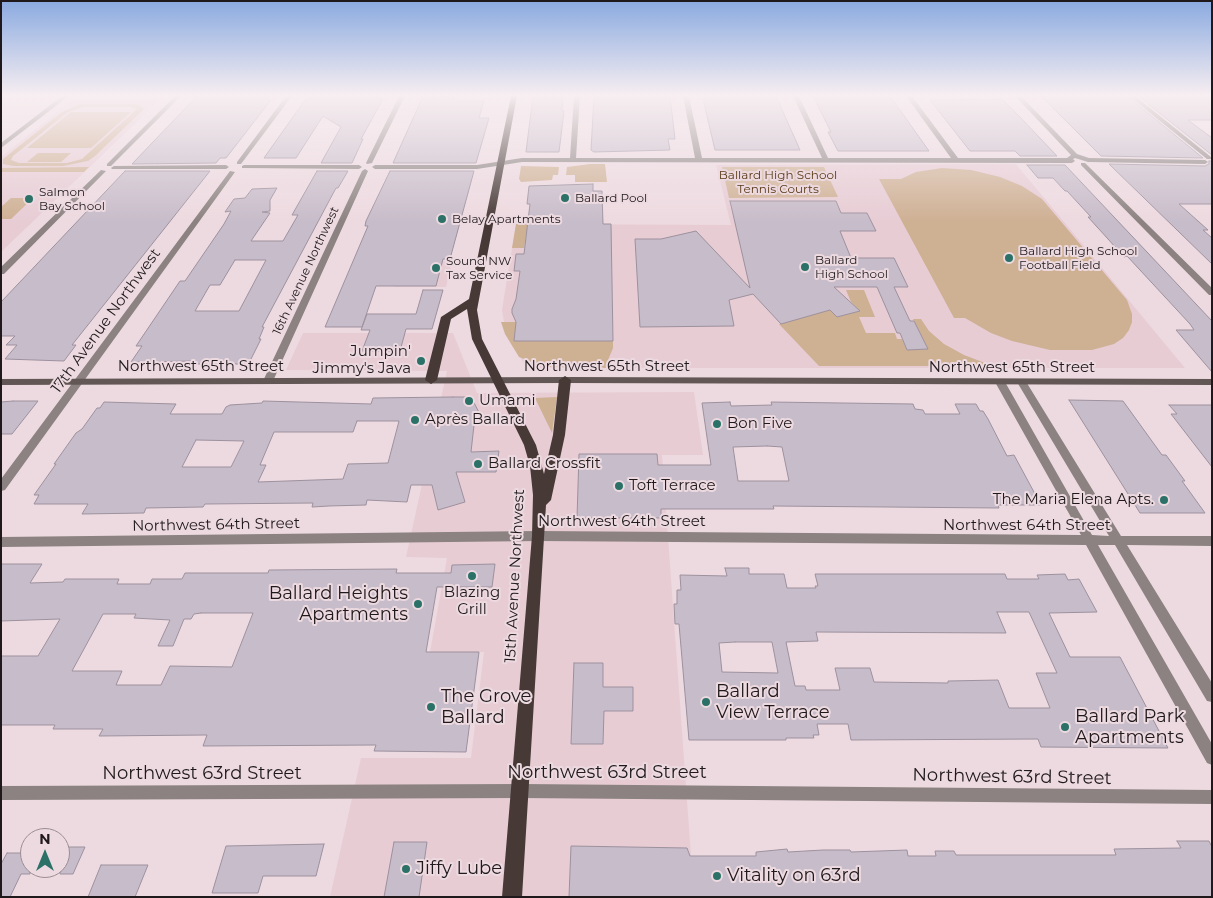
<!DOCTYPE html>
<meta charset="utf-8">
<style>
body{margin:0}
#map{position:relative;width:1213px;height:898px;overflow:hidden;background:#eddae0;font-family:Montserrat,sans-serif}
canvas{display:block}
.frame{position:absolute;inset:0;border:2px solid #1f191b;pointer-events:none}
.north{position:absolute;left:20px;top:828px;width:50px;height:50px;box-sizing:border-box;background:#eddae0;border:1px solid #9b8d91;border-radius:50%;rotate:0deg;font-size:14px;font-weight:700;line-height:20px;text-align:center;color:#1f191b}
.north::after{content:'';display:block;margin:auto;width:18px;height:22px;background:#2b7167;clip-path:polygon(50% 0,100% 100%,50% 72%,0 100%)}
</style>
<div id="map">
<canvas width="1213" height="898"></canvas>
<div class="frame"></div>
<div class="north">N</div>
</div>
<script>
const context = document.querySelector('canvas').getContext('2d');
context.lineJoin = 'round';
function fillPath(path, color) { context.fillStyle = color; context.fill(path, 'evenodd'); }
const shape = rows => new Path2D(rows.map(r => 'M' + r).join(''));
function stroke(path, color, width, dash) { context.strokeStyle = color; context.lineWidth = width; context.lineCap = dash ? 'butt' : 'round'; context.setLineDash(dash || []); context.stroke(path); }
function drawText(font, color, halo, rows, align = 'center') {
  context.font = font + ' Montserrat,sans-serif'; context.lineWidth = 4; context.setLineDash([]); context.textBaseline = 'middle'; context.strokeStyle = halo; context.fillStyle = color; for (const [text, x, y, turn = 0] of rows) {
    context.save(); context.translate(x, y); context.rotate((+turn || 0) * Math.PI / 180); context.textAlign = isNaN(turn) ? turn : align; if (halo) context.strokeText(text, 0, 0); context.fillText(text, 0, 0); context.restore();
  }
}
fillPath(shape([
 [72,100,160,100,1,252,1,157],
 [1016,164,1185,368,526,368,505,328,502,310,516,224,731,225,716,165],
 [452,261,446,287,394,287,403,262],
 [303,333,453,333,477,393,694,392,703,455,662,455,694,897,330,897,361,758,471,758,484,652,430,652,447,558,406,557,447,371,286,370]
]), '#e7ccd4');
fillPath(shape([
 [79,104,133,104,140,105,144,109,95,156,88,161,63,166,14,166,3,164,3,159,62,112],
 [84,107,129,107,137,109,82,159,67,163,19,163,11,160,13,156,68,112],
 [71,112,131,112,91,148,27,148],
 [38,153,71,153,61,162,27,162],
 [590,164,605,164,607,182,575,182,575,175,566,175,567,167],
 [521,166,559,167,558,175,553,175,552,180,521,182,519,179],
 [89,167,84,172,1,172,1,168],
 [722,167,824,167,838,197,729,198],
 [942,168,971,170,1000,177,1022,186,1042,199,1127,300,1132,314,1132,322,1129,330,1123,338,1114,344,1092,350,1050,350,1012,341,991,333,965,318,954,318,879,179,901,179,916,172],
 [11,198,33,198,11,219,1,219,1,207],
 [516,224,528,224,524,248,512,248],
 [846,290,864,290,875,317,859,317,866,333,895,333,897,339,902,339,907,350,927,349,913,319,921,319,929,331,944,344,964,355,993,366,819,366,779,324,830,310,837,317,860,311,851,302],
 [501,322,516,322,514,341,613,341,613,348,608,360,608,368,550,367,534,363,519,357,505,334],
 [557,397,552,433,535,398]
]), '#ceb093');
const building = shape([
 [197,96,270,96,267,100,271,100,226,158,220,158,216,163,132,164,197,96],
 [311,96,382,96,380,99,383,99,361,139,363,139,352,163,321,163,341,127,323,116,296,158,264,158,305,100,311,96],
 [423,96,455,97,454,101,484,101,479,118,489,118,476,163,393,163,423,96],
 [533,96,563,97,562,111,564,111,559,152,526,152,533,96],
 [594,96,670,96,675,139,668,139,670,150,594,152,591,150,594,96],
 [704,96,776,96,800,150,715,150,703,99,704,99,704,96],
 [813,96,890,96,929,151,838,151,828,132,831,132,813,96],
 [1041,96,1127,96,1203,158,1101,156,1041,96],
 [1138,96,1212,96,1212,120,1188,120,1212,138,1212,155,1138,96],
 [1002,99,1019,116,1057,156,1020,156,1015,151,970,151,930,100,1002,99],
 [1209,161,1212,161,1212,204,1179,204,1208,230,1203,230,1212,238,1212,264,1109,164,1205,166,1209,164,1209,161],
 [1027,165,1065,165,1212,321,1212,372,1176,330,1194,330,1190,324,1127,256,1124,257,1108,239,1088,217,1091,217,1067,191,1065,191,1053,178,1038,178,1027,165],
 [125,171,210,171,72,345,76,345,64,361,5,359,17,345,6,345,15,336,1,336,1,302,125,171],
 [317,171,348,171,338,188,336,188,262,327,264,327,259,339,261,339,250,361,247,364,194,364,196,361,131,362,142,346,136,346,180,281,185,281,224,224,231,211,225,212,234,199,245,198,252,189,277,188,270,200,270,211,262,212,270,213,251,241,283,241,298,215,292,215,317,171],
 [235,260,266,260,239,311,195,311,210,285,220,285,235,260],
 [390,171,474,171,450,259,443,259,436,286,376,286,362,327,325,327,368,226,365,226,366,221,390,171],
 [593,184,593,191,602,191,603,224,611,224,613,341,514,341,516,322,512,313,512,309,516,299,520,271,514,271,516,254,524,254,530,204,527,204,529,186,593,184],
 [730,201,836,201,841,213,867,213,876,231,840,231,851,258,894,258,908,287,894,287,910,321,914,321,928,349,907,350,900,333,897,333,877,287,834,287,860,311,837,317,830,310,781,324,753,294,729,300,734,326,640,327,635,239,661,239,696,231,750,288,730,201],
 [423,290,443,290,432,329,406,329,400,351,362,351,370,330,361,330,367,314,416,314,423,290],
 [453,397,471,397,484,422,474,425,471,452,499,451,496,472,456,472,465,502,438,510,432,485,411,485,407,502,367,500,366,505,329,506,312,507,313,503,205,504,203,507,146,508,144,513,82,514,88,504,34,504,39,495,34,495,56,464,54,464,76,433,82,429,97,408,100,408,104,402,176,404,170,414,222,414,226,407,230,405,262,403,263,401,371,404,373,398,453,397],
 [357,421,399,421,388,463,348,464,343,479,258,482,266,465,260,465,274,432,353,432,357,421],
 [196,440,244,441,231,467,182,467,196,440],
 [1069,400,1123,401,1162,455,1166,455,1185,481,1182,481,1205,513,1140,513,1069,400],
 [13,401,38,401,12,434,1,434,1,402,13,401],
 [730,402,731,406,772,405,771,402,913,404,915,409,923,410,925,414,960,414,955,404,976,404,980,411,983,411,988,419,1007,456,1014,455,1041,505,998,505,999,508,773,506,774,509,661,509,661,518,577,518,579,454,657,454,658,465,711,465,702,403,730,402],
 [767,446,782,447,789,481,738,481,733,447,767,446],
 [1169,405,1212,405,1212,467,1171,414,1177,414,1169,405],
 [1,564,42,564,30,583,63,582,65,579,119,579,117,584,150,584,152,579,182,579,185,573,268,573,269,570,397,569,396,573,451,573,452,565,495,564,492,587,437,587,426,652,479,652,466,752,374,751,376,745,203,746,207,735,99,736,103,729,53,729,55,725,1,725,1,656,38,656,60,619,1,621,1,564],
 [201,613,253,613,232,667,170,666,161,685,116,685,122,671,72,671,103,614,136,614,134,618,170,620,158,646,173,646,184,619,191,619,194,614,201,613],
 [725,568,749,568,749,574,784,574,787,588,816,588,815,586,818,586,815,574,1005,574,1007,579,1039,579,1037,575,1065,574,1068,580,1079,579,1097,612,1049,613,1070,657,1120,657,1168,748,1041,747,1038,739,851,740,848,724,817,724,819,735,813,735,814,738,786,738,786,740,689,740,679,624,675,624,674,604,677,604,677,590,681,590,680,575,727,576,725,568],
 [997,612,1029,612,1057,673,1036,673,1050,708,1009,708,998,680,948,681,948,683,874,682,870,668,835,668,840,690,806,690,805,686,795,686,786,642,818,641,816,632,1006,633,997,612],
 [735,642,772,642,778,673,722,672,719,643,735,642],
 [574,663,603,663,603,687,633,687,633,711,604,711,603,744,571,744,574,663],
 [1177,841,1209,841,1212,847,1212,897,569,897,571,846,687,848,690,856,756,856,756,852,787,849,788,852,823,850,850,850,851,852,907,850,908,856,936,856,935,851,954,851,956,855,1116,855,1114,849,1181,848,1177,841],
 [394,842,427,842,419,897,384,897,394,842],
 [324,844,316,876,263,876,258,893,212,893,226,846,324,844],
 [60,847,85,847,73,874,60,874,60,847],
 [7,853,30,853,30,874,21,874,10,897,1,897,1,864,7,853],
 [101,865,148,865,135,897,88,897,101,865]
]);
fillPath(building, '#c7bcc9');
stroke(building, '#9d919e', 1);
fillPath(shape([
 [62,96,69,96,1,148,1,143,62,96],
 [175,96,181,96,111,166,107,166,107,164,175,96],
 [286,96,292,96,241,164,237,164,237,162,286,96],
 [399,96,405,96,372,163,367,164,366,163,399,96],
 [574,96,580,96,576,158,695,158,683,96,689,96,702,158,822,158,793,96,799,96,828,158,951,158,906,96,912,96,958,158,1067,158,1071,155,1015,96,1021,96,1077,154,1089,158,1205,160,1208,162,1205,164,1088,162,1075,158,1073,159,1075,161,1072,163,522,162,477,169,375,169,372,167,375,165,477,165,522,158,570,158,574,96],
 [1129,96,1135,96,1211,157,1211,159,1207,159,1129,96],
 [1081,163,1085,163,1212,288,1212,295,1209,295,1081,165,1081,163],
 [244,165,359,165,362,167,359,169,242,168,242,166,244,165],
 [114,166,226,165,229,167,226,169,112,169,111,168,114,166],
 [365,169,368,171,273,381,268,384,265,383,263,381,362,171,365,169],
 [101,170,106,171,4,274,1,274,1,267,101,170],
 [230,171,235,172,5,490,1,491,1,479,230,171],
 [1000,379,1005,382,1092,535,1109,536,1017,382,1019,380,1025,380,1121,536,1212,536,1212,546,1127,545,1212,683,1212,702,1207,701,1115,545,1098,545,1212,744,1212,765,1207,763,1086,545,539,541,1,547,1,537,539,531,1081,535,995,382,1000,379],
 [521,784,1212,790,1212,804,521,798,1,800,1,786,521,784]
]), '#8b8281');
fillPath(shape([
 [565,377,1212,379,1212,385,565,383,1,385,1,379,565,377]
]), '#625755');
fillPath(shape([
 [511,96,517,96,477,310,482,339,536,445,544,474,553,435,559,380,565,376,571,380,565,435,551,500,546,505,522,897,502,897,532,536,533,495,530,466,524,445,472,339,467,309,451,319,437,380,431,384,425,380,441,317,469,299,511,96]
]), '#463936');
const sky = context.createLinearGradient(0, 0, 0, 222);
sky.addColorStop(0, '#8aaae0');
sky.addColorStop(0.43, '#f7eef1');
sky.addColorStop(1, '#f7eef100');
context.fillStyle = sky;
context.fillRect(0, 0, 1213, 222);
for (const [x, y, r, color] of [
 [565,198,5,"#2b7167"],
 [29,199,5,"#2b7167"],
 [442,219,5,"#2b7167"],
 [1009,258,5,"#2b7167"],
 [805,267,5,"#2b7167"],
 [436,268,5,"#2b7167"],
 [421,361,5,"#2b7167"],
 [469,401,5,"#2b7167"],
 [415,420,5,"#2b7167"],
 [717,424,5,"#2b7167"],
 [478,464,5,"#2b7167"],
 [619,486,5,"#2b7167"],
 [1164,500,5,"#2b7167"],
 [472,576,5,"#2b7167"],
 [418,604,5,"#2b7167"],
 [706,702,5,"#2b7167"],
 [431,707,5,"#2b7167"],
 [1065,727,5,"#2b7167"],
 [406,869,5,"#2b7167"],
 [717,876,5,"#2b7167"]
]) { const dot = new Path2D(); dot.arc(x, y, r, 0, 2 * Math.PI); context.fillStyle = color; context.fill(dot); stroke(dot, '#eddae0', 2); }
drawText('12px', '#593a16', '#eddae0', [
 ["Ballard High School",778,175],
 ["Tennis Courts",778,189]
]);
drawText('12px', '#1f191b', '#eddae0', [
 ["Salmon",39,192],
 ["Bay School",39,206],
 ["Ballard Pool",575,198],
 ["Belay Apartments",452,219],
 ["Ballard High School",1019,251],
 ["Football Field",1019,265],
 ["Ballard",815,260],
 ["High School",815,274],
 ["Sound NW",446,261],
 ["Tax Service",446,275]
], 'left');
drawText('12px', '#1f191b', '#eddae0', [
 ["16th Avenue Northwest",306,271,-65]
]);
drawText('15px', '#1f191b', '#eddae0', [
 ["17th Avenue Northwest",106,321,-54],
 ["Northwest 65th Street",201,367],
 ["Northwest 65th Street",607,367],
 ["Northwest 65th Street",1012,368],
 ["Northwest 64th Street",622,522],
 ["Northwest 64th Street",216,525,-1],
 ["Northwest 64th Street",1027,526],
 ["15th Avenue Northwest",515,576,-87]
]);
drawText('15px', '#1f191b', '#eddae0', [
 ["Jumpin'",411,352,"right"],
 ["Jimmy's Java",411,369,"right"],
 ["Umami",479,401],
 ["Après Ballard",425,420],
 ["Bon Five",727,424],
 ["Ballard Crossfit",488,464],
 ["Toft Terrace",629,486],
 ["The Maria Elena Apts.",1154,500,"right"],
 ["Blazing",472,593,"center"],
 ["Grill",472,610,"center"]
], 'left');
drawText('18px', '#1f191b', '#eddae0', [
 ["Ballard Heights",408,594,"right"],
 ["Apartments",408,615,"right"],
 ["Ballard",716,692],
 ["View Terrace",716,713],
 ["The Grove",441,697],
 ["Ballard",441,718],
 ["Ballard Park",1075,717],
 ["Apartments",1075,738],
 ["Jiffy Lube",416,869],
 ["Vitality on 63rd",727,876]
], 'left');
drawText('18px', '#1f191b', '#eddae0', [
 ["Northwest 63rd Street",607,773],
 ["Northwest 63rd Street",202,774],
 ["Northwest 63rd Street",1012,777,1]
]);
</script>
